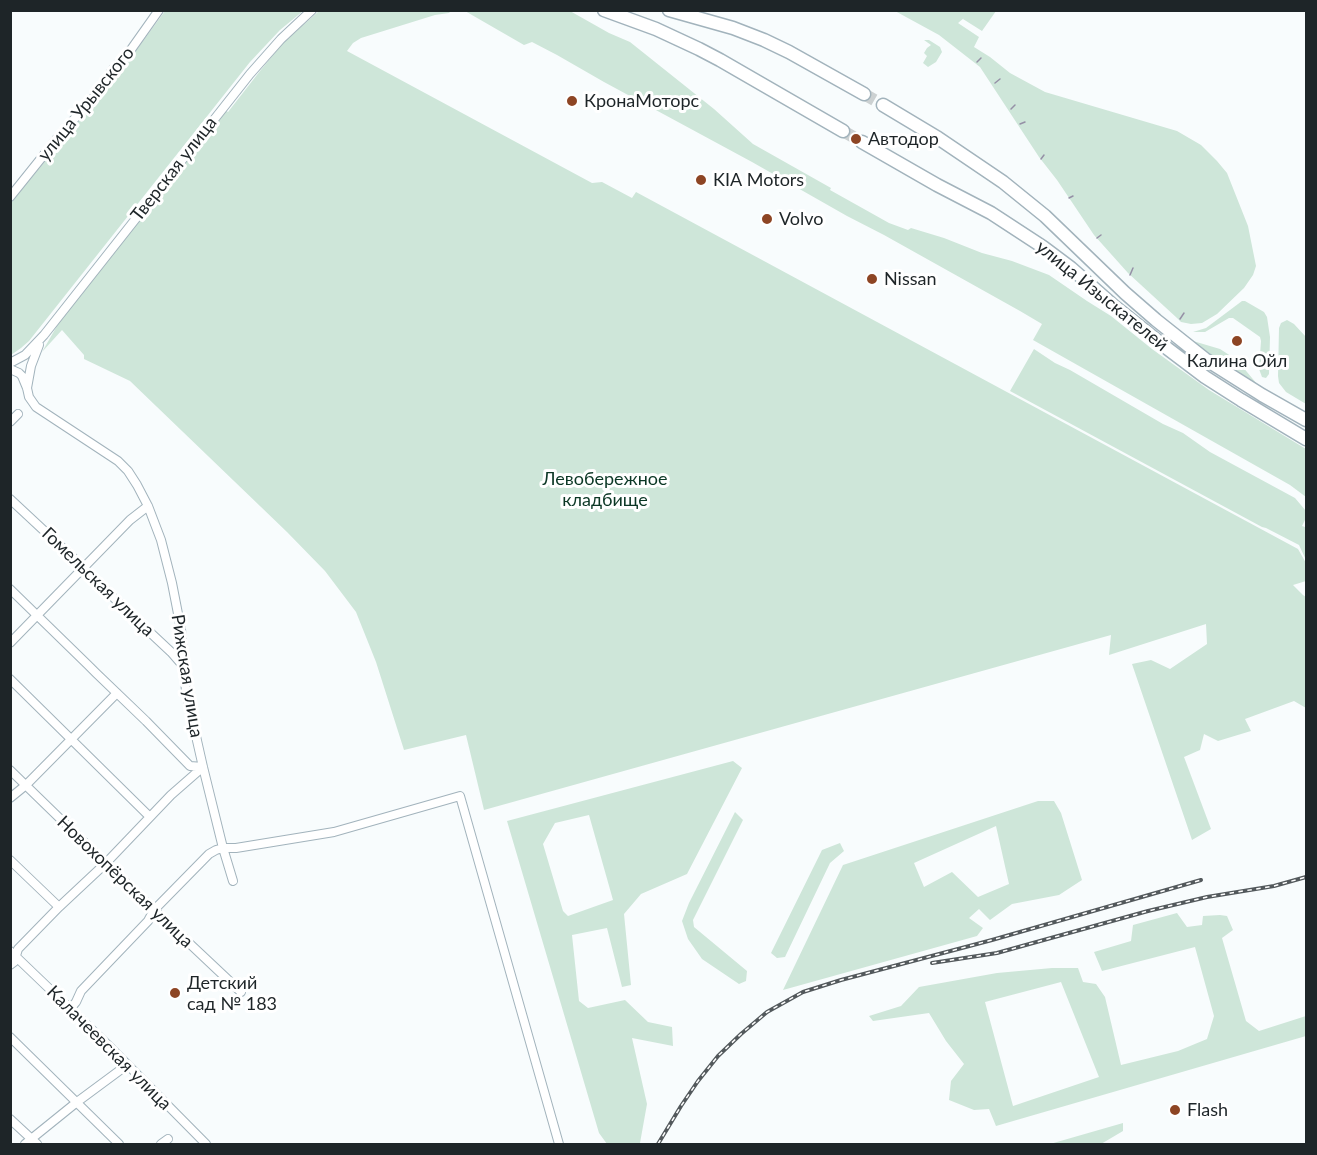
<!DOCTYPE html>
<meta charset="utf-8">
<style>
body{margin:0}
#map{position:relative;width:1317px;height:1155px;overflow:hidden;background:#f8fcfd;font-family:Lato,sans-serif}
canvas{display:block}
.frame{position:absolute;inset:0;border:12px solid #1e2528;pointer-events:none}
</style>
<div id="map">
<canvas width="1317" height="1155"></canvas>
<div class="frame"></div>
</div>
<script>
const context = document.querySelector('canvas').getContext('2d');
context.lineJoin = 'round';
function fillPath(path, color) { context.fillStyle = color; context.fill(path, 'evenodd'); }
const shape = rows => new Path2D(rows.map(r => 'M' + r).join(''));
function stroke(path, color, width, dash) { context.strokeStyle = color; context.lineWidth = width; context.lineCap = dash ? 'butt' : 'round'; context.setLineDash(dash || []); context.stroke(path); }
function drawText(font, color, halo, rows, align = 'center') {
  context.font = font + ' Lato,sans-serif'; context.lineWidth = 6; context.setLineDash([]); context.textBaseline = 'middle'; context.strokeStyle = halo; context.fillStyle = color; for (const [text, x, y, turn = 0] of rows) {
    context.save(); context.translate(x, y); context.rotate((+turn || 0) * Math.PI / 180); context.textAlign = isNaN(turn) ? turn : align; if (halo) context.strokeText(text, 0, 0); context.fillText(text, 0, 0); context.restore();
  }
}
fillPath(shape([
 [165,11,303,11,280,30,250,62,29,341,21,348,11,355,11,203,50,155,60,145,66,134,87,113,87,109,112,83,119,69,124,66,129,58,134,57,135,52],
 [319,11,451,11,449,13,435,15,361,38,353,43,347,51,592,183,602,182,632,198,636,192,1298,549,1306,563,1306,581,1293,585,1303,595,1306,597,1306,708,1294,701,1245,719,1251,731,1218,741,1204,734,1200,750,1184,757,1211,829,1192,840,1132,664,1151,660,1170,669,1207,644,1206,624,1109,655,1111,635,484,810,466,735,404,750,376,662,356,612,325,571,287,532,130,381,84,359,84,355,62,330,42,352,61,319,225,110,228,112,260,71,283,43],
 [465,11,570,11,609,33,630,42,714,109,753,144,831,188,830,190,889,223,908,230,911,228,944,238,982,253,1012,261,1049,275,1087,301,1111,316,1152,349,1209,390,1306,449,1306,497,1290,485,1033,340,1042,324,1020,311,884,235,847,216,752,162,604,82,557,55,532,42,524,45],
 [895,11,996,11,982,31,963,19,964,18,958,23,979,37,974,47,990,57,1010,73,1045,92,1177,131,1201,145,1217,161,1227,173,1248,226,1256,266,1253,275,1244,288,1217,314,1202,323,1191,324,1181,322,1177,318,1128,273,1094,235,1057,180,1039,157,980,67,939,35],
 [924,40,929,40,940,47,942,52,936,62,928,67,923,63,927,56,924,53,927,48,931,45],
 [1242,301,1245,301,1264,312,1267,317,1270,337,1269,374,1266,378,1262,377,1259,369,1261,341,1260,337,1233,318,1229,318,1205,332,1193,332,1206,328],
 [1287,320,1294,324,1306,337,1306,404,1286,392,1279,383,1278,376,1279,328,1281,323],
 [1193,341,1220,349,1237,360,1257,384,1229,369,1191,342],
 [1034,349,1055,363,1070,370,1163,424,1183,433,1210,452,1295,498,1306,511,1306,518,1302,526,1305,527,1306,525,1306,560,1299,545,1266,528,1262,527,1010,391],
 [733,761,742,768,687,874,641,894,624,914,631,985,622,987,607,928,572,935,579,1001,588,1008,625,1000,648,1022,672,1027,673,1046,632,1038,647,1104,640,1143,637,1144,607,1144,599,1133,507,821],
 [589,815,613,900,568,916,563,911,543,844,555,823],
 [1038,801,1054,801,1061,813,1082,880,1059,895,1012,904,990,920,979,909,969,918,983,928,977,936,783,990,843,865],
 [996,826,1009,884,978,897,952,872,924,887,914,863],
 [735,812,743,820,693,920,694,927,747,971,746,981,739,984,702,959,688,939,682,921,689,903],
 [840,843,844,851,830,863,785,957,777,958,771,953,822,850],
 [1177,913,1187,927,1202,925,1203,916,1220,915,1227,916,1233,930,1222,938,1246,1021,1259,1031,1306,1016,1306,1036,996,1126,989,1109,974,1110,949,1100,951,1081,964,1064,946,1041,929,1013,873,1021,869,1016,901,1006,919,987,997,973,1052,968,1078,968,1083,982,1096,984,1105,997,1121,1065,1178,1051,1207,1039,1214,1016,1195,947,1102,971,1094,952,1131,941,1133,925],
 [1061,982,1099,1077,1013,1106,985,1002],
 [1123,1123,1123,1131,1101,1144,1050,1144]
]), '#cee6d9');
stroke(shape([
 [977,62,981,58],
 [995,83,1000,79],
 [1011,109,1015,105],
 [1020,124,1025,122],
 [1041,159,1044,155],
 [1069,198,1073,196],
 [1097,238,1101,235],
 [1130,275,1133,268],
 [1180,319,1184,313]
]), '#9590a6', 1.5);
stroke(shape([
 [864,94,883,105],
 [843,131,862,142]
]), '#ccd1d2', 12, [12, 6]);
const minor = shape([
 [10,197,59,136,94,97,113,69,130,51,159,10],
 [10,363,25,355,44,335,250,74,281,39,312,10],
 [10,369,19,373,22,376,27,388,29,397,36,407,118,461,128,471,137,485,148,506,161,540,172,583,181,629,186,692,203,767,223,848,233,881],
 [27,388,31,366,39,345],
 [10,422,18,414],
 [10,499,83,567,124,608,171,652,184,667],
 [10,589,88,665,96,673,146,721,190,766,203,767],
 [10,643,130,520,148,506],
 [10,679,150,817],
 [10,770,154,910,241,992],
 [10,798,26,785,117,693],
 [10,860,59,907],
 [10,951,108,1045,206,1144],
 [10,965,14,962,18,949,59,907,106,863,171,795,203,767],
 [70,1009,76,1002,81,991,148,921,154,910,209,854,216,850,223,848,236,848,334,832,460,796,559,1144],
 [10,1037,119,1144],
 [10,1119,37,1144],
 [25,1144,77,1102,127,1065],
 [161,1144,168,1139]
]);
const highway = shape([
 [604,10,656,29,699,49,720,60,843,131],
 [669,10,733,28,764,40,789,52,864,94],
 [883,105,938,138,1003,182,1045,216,1125,293,1156,320,1205,359,1262,395,1306,420],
 [862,142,937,185,991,213,1043,247,1071,268,1114,306,1168,349,1205,377,1241,400,1306,439]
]);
stroke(minor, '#a2b3bc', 10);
stroke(highway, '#a2b3bc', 15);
stroke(minor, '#fff', 8);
stroke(highway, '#fff', 12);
const rail = shape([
 [932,963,997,953,1148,911,1207,897,1274,886,1306,877],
 [658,1144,681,1106,698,1081,718,1056,741,1034,767,1012,803,992,841,980,992,940,1201,880]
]);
stroke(rail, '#53595c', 4);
stroke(rail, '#fff', 1.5, [4.5]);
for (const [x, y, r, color] of [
 [572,101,6,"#8d4524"],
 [856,139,6,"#8d4524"],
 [701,180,6,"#8d4524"],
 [767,219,6,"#8d4524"],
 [872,279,6,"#8d4524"],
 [1237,341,6,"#8d4524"],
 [175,993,6,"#8d4524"],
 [1175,1110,6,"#8d4524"]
]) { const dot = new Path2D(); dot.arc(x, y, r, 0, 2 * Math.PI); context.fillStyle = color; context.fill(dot); stroke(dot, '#fff', 2); }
drawText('18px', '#1e2528', '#fff', [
 ["КронаМоторс",584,101],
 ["Автодор",868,139],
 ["KIA Motors",713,180],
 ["Volvo",779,219],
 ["Nissan",884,279],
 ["Калина Ойл",1237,361,"center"],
 ["Детский",187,983],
 ["сад № 183",187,1004],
 ["Flash",1187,1110]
], 'left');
drawText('18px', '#1e2528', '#fff', [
 ["улица Урывского",86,104,-51],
 ["Тверская улица",174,169,-52],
 ["улица Изыскателей",1102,296,39],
 ["Гомельская улица",98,582,44],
 ["Рижская улица",187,676,81],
 ["Новохопёрская улица",125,882,44],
 ["Калачеевская улица",109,1048,45]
]);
drawText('18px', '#0b3725', '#fff', [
 ["Левобережное",605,479],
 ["кладбище",605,500]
]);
</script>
